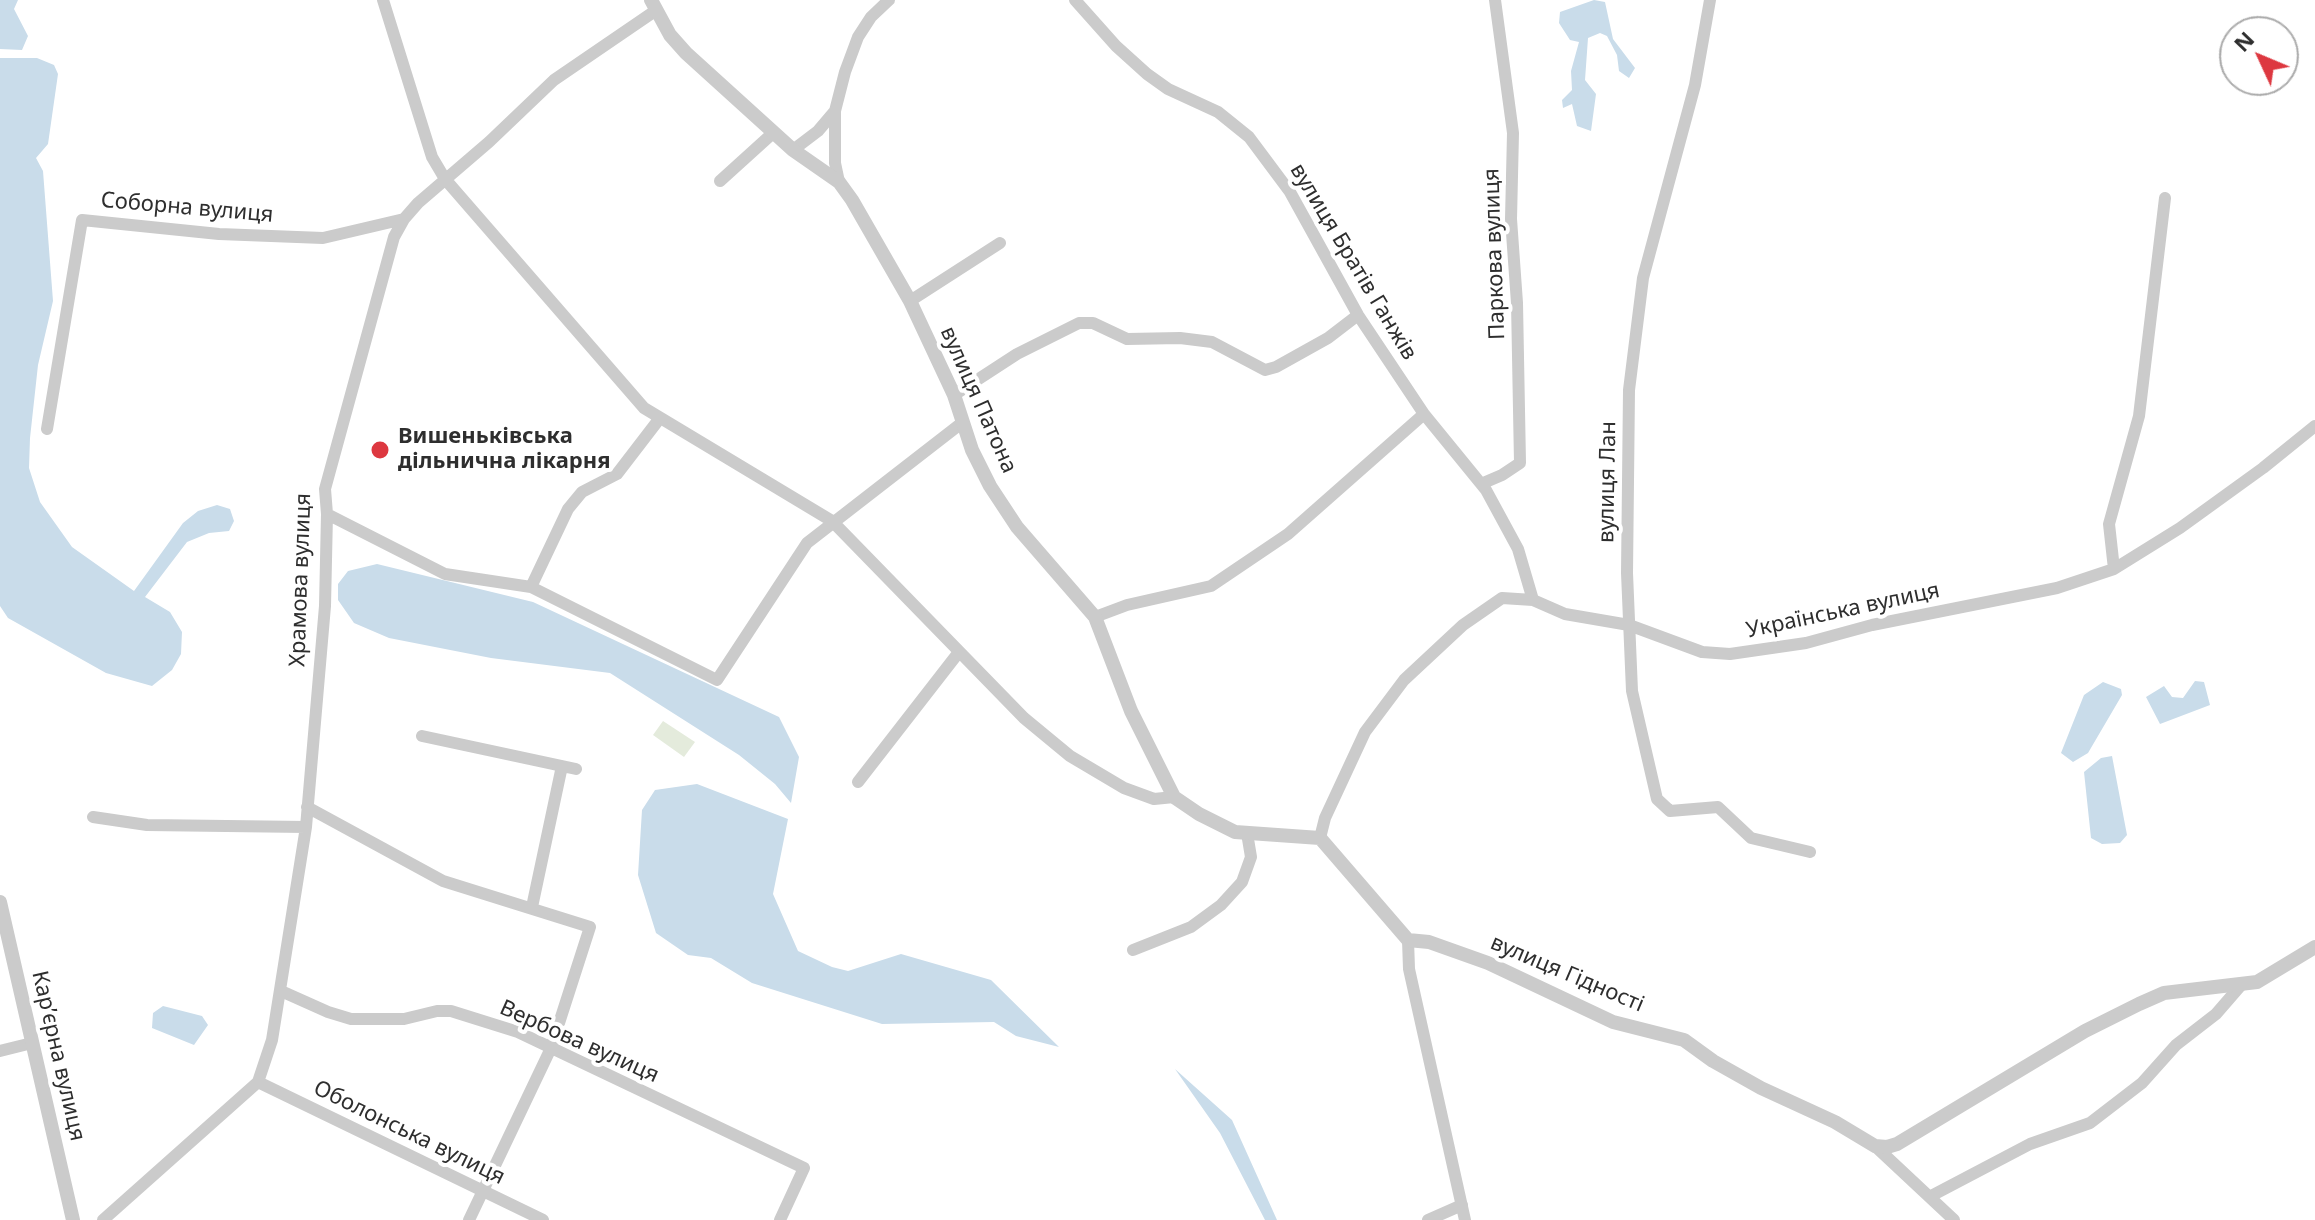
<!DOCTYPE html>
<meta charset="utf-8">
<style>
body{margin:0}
#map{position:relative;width:2315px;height:1220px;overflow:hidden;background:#fff;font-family:"Noto Sans",sans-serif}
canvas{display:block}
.north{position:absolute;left:2219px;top:16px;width:80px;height:80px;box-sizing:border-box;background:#fff;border:2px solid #ababab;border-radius:50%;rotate:314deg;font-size:22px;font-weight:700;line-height:32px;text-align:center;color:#2e2e2e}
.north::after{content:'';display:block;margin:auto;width:28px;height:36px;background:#dd3840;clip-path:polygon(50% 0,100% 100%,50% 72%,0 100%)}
</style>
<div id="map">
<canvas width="2315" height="1220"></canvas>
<div class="north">N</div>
</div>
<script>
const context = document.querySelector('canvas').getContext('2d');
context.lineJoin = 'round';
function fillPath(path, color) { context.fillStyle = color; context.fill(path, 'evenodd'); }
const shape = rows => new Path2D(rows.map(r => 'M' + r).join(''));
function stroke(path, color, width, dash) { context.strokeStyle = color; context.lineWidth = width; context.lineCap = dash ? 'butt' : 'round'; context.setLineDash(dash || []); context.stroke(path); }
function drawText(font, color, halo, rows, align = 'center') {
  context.font = font + ' "Noto Sans",sans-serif'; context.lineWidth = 8; context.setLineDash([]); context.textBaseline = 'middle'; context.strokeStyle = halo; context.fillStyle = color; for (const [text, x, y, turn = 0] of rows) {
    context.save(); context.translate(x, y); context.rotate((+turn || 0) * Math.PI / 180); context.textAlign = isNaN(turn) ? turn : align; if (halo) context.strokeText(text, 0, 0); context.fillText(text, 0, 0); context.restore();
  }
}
fillPath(shape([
 [663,721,695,742,684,757,653,735]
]), '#e4ebdc');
fillPath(shape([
 [0,0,18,0,14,9,28,36,22,50,0,49],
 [1594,0,1605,2,1613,39,1635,68,1629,78,1619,71,1617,55,1607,36,1600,33,1588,38,1585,80,1596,94,1591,131,1577,126,1572,104,1563,108,1562,100,1572,90,1571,71,1579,42,1570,40,1559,23,1560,12],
 [0,58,37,58,54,65,58,74,48,144,36,158,43,171,53,301,38,365,30,438,29,468,40,502,72,547,134,591,183,523,198,511,217,505,230,509,234,521,229,531,209,533,187,542,145,597,170,612,182,632,181,654,172,670,152,686,106,673,8,618,0,606],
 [377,564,533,602,779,717,799,757,791,803,775,784,739,755,610,673,491,658,389,638,354,623,338,600,338,584,348,571],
 [2195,681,2204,682,2210,705,2160,724,2146,697,2164,686,2172,697,2183,698],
 [2103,682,2121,689,2122,695,2088,753,2073,762,2061,753,2084,695],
 [2112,756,2127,835,2120,843,2102,844,2091,838,2084,772,2101,758],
 [697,784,788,819,773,894,798,951,832,967,848,971,901,954,991,980,1059,1047,1016,1036,994,1022,882,1024,752,983,711,958,688,955,656,933,638,875,642,810,655,790],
 [163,1006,202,1016,208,1025,194,1045,152,1028,153,1013],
 [1175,1069,1232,1120,1277,1220,1265,1220,1220,1133]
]), '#c9dcea');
stroke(shape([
 [383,0,432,157,445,179,644,408,832,521,1024,718,1070,756,1124,788,1154,799,1174,797],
 [1075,0,1116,46,1147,74,1168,89,1218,112,1249,137,1290,192,1358,315,1424,414,1486,490,1518,549,1533,600],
 [1710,0,1695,85,1643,278,1629,390,1627,573,1632,691,1657,799,1670,811,1718,807,1751,838,1810,852],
 [793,150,818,131,835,111],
 [720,181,773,133],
 [839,182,835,163,835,111,845,72,858,37,871,17,889,0],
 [910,301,1000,243],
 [954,395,1017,354,1079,323,1093,323,1127,339,1180,338,1212,342,1265,370,1276,367,1328,338,1358,315],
 [47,429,82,220,219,234,323,238,404,219],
 [1481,484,1502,475,1520,463,1517,303,1511,219,1513,133,1495,0],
 [327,514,445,574,531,587,717,680,807,543,963,422],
 [2114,569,2109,524,2139,416,2165,198],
 [531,587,568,509,582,492,617,474,660,418],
 [1095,617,1127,605,1211,586,1288,534,1424,414],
 [422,736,576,769],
 [858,782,959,652],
 [307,807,443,881,590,927,551,1048,469,1220],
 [93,817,147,825,306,827],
 [1320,838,1325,818,1365,732,1404,680,1463,625,1502,598,1533,600,1565,614,1629,625,1702,652,1730,654,1806,643,1872,625,2057,588,2114,569,2180,528,2263,468,2315,426],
 [532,907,562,766],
 [1408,940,1409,969,1465,1220],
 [1133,950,1191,927,1221,905,1242,882,1251,857,1247,833],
 [281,991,328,1012,351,1019,404,1019,437,1011,451,1011,518,1032,804,1168,780,1220],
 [0,1051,32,1043],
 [258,1082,543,1220],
 [1875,1146,1954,1220],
 [1931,1196,2030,1144,2090,1123,2142,1083,2176,1045,2216,1014,2242,984],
 [103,1220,258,1082,272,1040,306,827,325,606,327,514,325,489,394,237,404,219,418,203,489,142,554,80,655,11],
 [1428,1220,1462,1205]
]), '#cbcbcb', 12);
stroke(shape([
 [651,0,670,35,686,53,793,150,839,182,852,200,910,301,954,395,972,450,990,486,1017,527,1095,617,1131,711,1174,797,1199,814,1235,832,1320,838,1408,940,1429,942,1488,963,1613,1022,1684,1040,1713,1061,1761,1088,1835,1122,1875,1146,1887,1147,1897,1144,2085,1031,2139,1004,2164,993,2257,982,2315,947],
 [0,902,73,1220]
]), '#cbcbcb', 14);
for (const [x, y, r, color] of [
 [380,450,10,"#dd3840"]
]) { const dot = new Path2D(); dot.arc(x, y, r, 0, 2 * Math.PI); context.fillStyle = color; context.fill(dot); stroke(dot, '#fff', 3); }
drawText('22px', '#2e2e2e', '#fff', [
 ["Соборна вулиця",187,208,5],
 ["Паркова вулиця",1495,254,-92],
 ["вулиця Братів Ганжів",1353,262,59],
 ["вулиця Патона",978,400,66],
 ["вулиця Лан",1608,482,-89],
 ["Храмова вулиця",301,580,-88],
 ["Українська вулиця",1843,611,-12],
 ["вулиця Гідності",1567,974,23],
 ["Вербова вулиця",579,1042,24],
 ["Карʼєрна вулиця",58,1056,77],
 ["Оболонська вулиця",409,1133,26]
]);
drawText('bold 22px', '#2e2e2e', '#fff', [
 ["Вишеньківська",398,437],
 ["дільнична лікарня",398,462]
], 'left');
</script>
